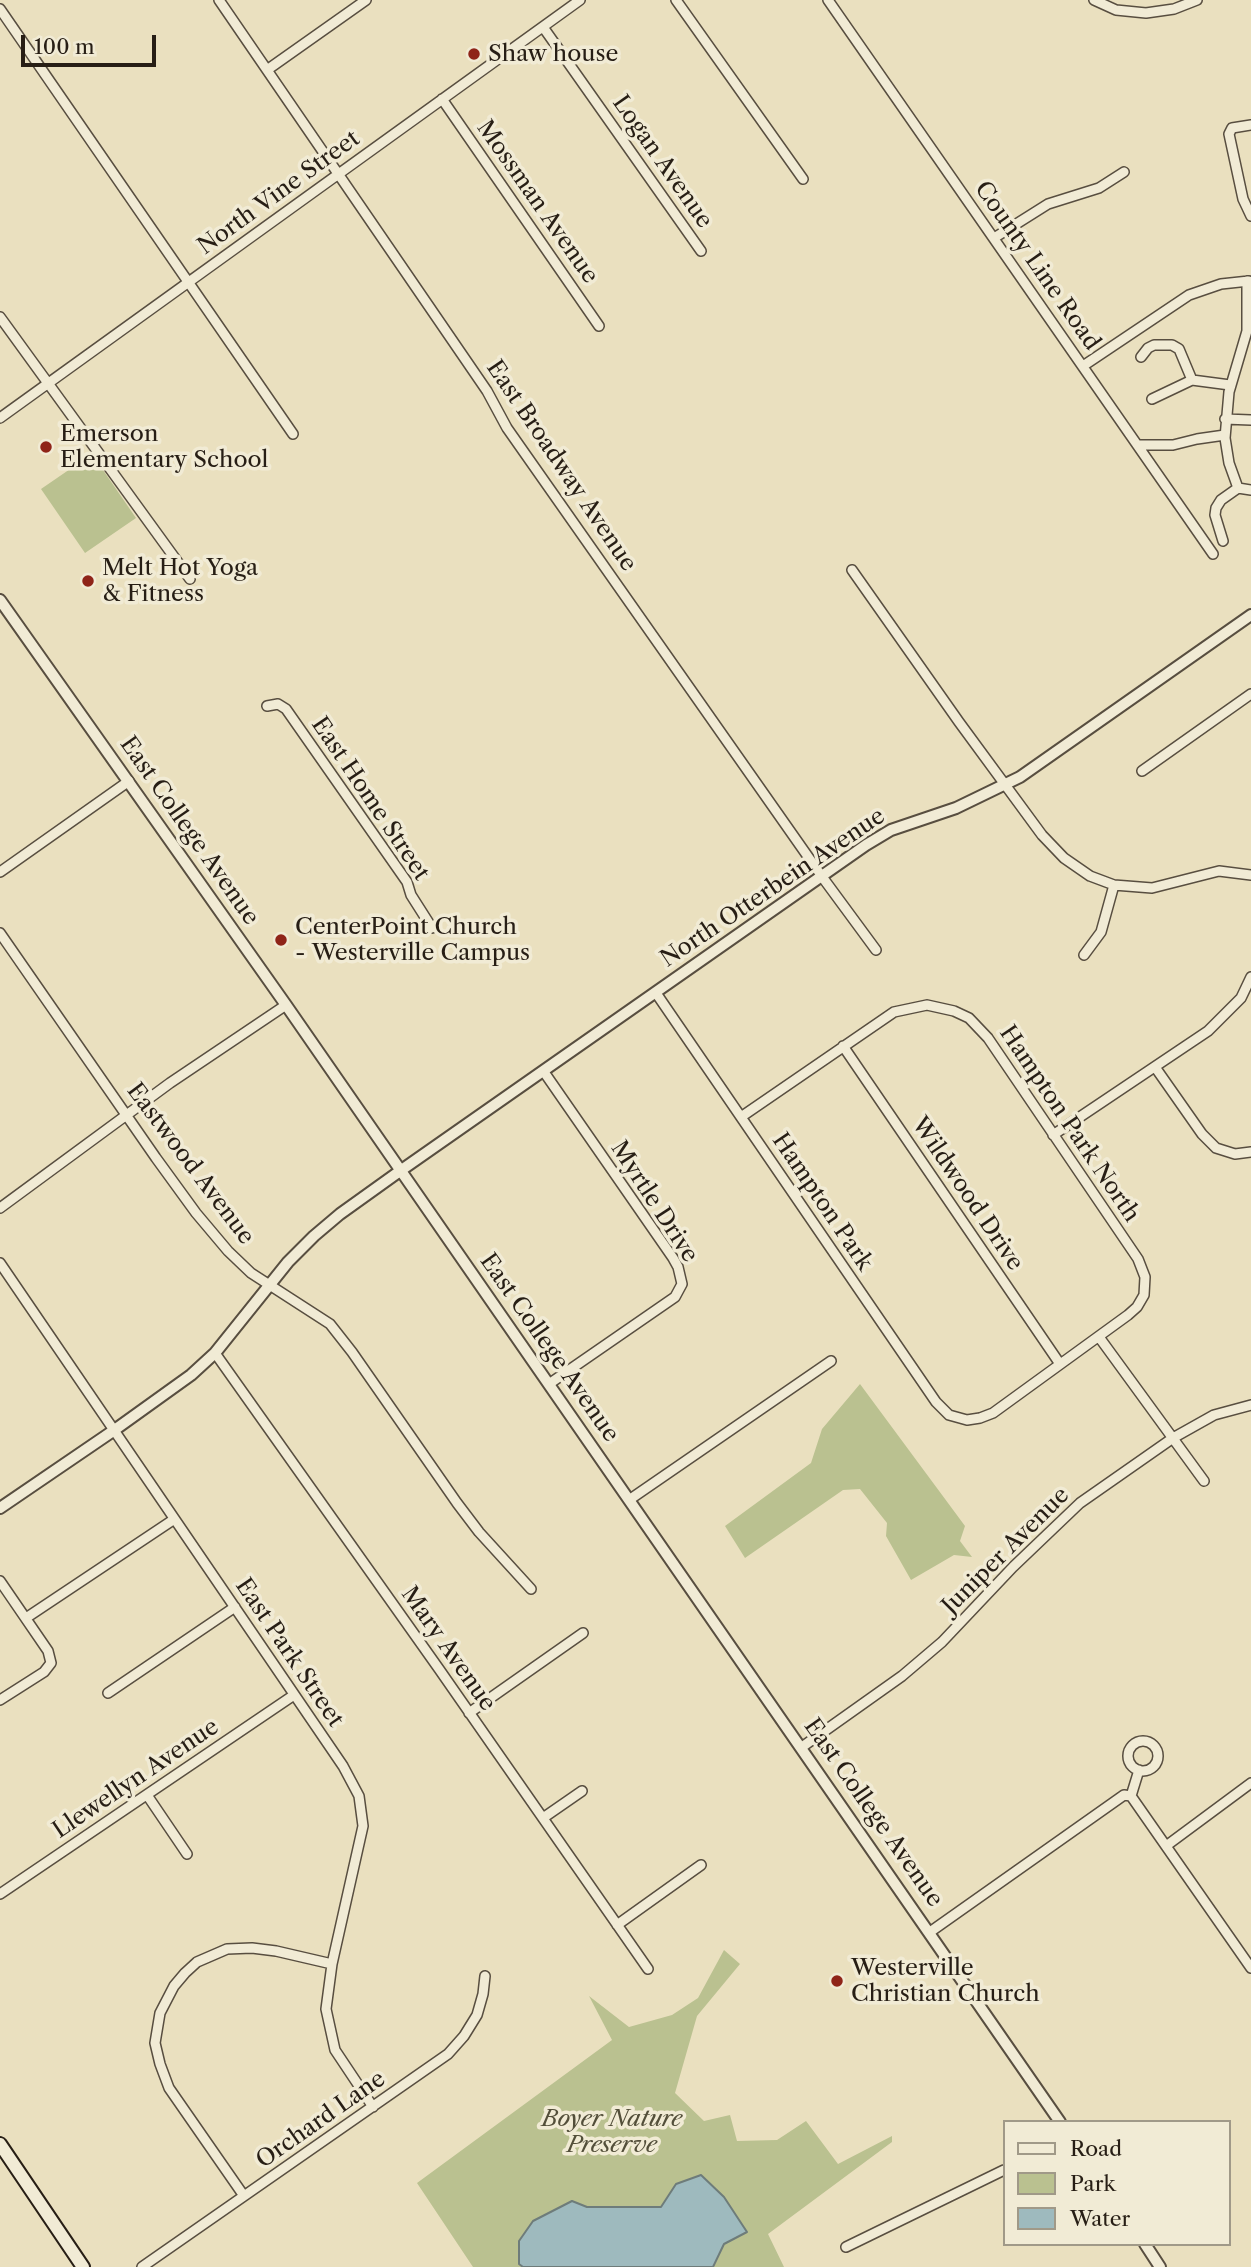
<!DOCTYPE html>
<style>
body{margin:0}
#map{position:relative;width:1251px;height:2267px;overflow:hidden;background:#eae0bf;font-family:"Libre Caslon Text",serif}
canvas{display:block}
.legend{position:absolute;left:1003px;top:2120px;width:228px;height:126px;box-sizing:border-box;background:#f1ebd5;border:2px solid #a09988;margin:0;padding:9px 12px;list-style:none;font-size:21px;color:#271e15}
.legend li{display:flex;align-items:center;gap:14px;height:35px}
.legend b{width:35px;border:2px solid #a09988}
.scale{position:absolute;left:21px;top:35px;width:135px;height:32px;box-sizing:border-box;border:4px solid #271e15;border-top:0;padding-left:9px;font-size:21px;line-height:24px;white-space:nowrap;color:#271e15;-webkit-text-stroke:5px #f1ebd5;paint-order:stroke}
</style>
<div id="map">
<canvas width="1251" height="2267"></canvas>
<ul class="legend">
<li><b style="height:9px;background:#f1ebd5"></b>Road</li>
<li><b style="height:19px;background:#bac190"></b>Park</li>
<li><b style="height:19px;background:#9ebabe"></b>Water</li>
</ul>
<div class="scale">100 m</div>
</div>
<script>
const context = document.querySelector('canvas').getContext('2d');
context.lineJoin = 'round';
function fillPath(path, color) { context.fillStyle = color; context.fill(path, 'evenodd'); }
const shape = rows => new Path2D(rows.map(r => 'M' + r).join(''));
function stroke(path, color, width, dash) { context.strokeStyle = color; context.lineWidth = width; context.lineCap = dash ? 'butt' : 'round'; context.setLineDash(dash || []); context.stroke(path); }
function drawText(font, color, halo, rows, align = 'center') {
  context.font = font + ' "Libre Caslon Text",serif'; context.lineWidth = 7; context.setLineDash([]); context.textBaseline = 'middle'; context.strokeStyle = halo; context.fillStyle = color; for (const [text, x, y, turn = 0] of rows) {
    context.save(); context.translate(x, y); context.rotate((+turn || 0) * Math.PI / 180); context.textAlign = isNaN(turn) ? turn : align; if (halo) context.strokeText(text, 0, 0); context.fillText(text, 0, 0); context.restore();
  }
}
fillPath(shape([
 [92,454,136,518,85,553,41,489],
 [860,1384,965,1526,960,1541,972,1557,954,1555,911,1580,886,1536,887,1523,860,1489,843,1490,745,1558,725,1526,811,1463,822,1429],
 [724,1950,740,1964,697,2016,675,2093,704,2121,730,2115,737,2141,777,2140,806,2121,838,2164,892,2136,892,2142,768,2234,784,2267,713,2267,724,2243,676,2184,662,2207,587,2207,572,2201,533,2221,519,2241,519,2264,523,2267,473,2267,417,2183,612,2040,589,1996,629,2027,672,2015,698,1998]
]), '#bac190');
const water = shape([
 [701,2175,724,2197,747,2232,724,2244,713,2267,523,2267,519,2264,519,2241,533,2221,572,2201,587,2207,661,2207,676,2184,701,2175]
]);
fillPath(water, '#9ebabe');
stroke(water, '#6e7c7a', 2);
const minor = shape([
 [219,0,487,391,507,428,823,878,876,950],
 [676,0,803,179],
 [828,0,1213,554],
 [1094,0,1116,10,1146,13,1174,9,1197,0],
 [0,9,293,434],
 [543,27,701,251],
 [267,70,366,0],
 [442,99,599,326],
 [1251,125,1232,128,1229,134,1243,199,1251,216],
 [994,238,1048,204,1099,188,1124,172],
 [1247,281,1247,331,1229,392,1225,438,1229,463,1238,488,1251,490],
 [0,317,190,579],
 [1141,357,1148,348,1154,345,1172,345,1179,349,1192,380],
 [1083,366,1189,295,1221,284,1249,281],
 [1152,399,1192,380,1230,385],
 [0,418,580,0],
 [1225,419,1251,420],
 [1138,445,1173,445,1197,439,1225,435],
 [1223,541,1215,515,1216,508,1221,500,1238,488],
 [852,570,959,722,1042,835,1064,858,1090,876,1114,885,1152,888,1219,871,1251,875],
 [267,706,278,704,286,709,407,882,411,895,432,928],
 [1142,771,1251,694],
 [0,872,129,781],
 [0,933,156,1158,196,1213,228,1251,251,1273,330,1324,352,1352,457,1503,479,1532,531,1589],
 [1084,955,1101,932,1114,885],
 [656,993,936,1402,949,1415,967,1420,980,1418,993,1413,1128,1315,1137,1307,1144,1295,1145,1277,1138,1259,988,1038,969,1018,954,1011,927,1005,894,1012,741,1117],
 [843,1046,1060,1364],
 [1155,1067,1202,1134,1216,1148,1235,1154,1251,1152],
 [544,1072,673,1258,678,1267,682,1284,675,1297,549,1384],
 [1053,1135,1208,1031,1241,998,1251,977],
 [0,1208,170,1083,286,1005],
 [0,1263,343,1766,359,1796,363,1826,332,1964,326,2009,335,2050,373,2107],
 [1099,1337,1204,1481],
 [215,1353,439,1669,648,1969],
 [629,1500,831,1361],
 [0,1581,48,1651,51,1663,44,1672,0,1700],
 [26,1618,173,1520],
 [108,1693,235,1607],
 [469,1713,583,1633],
 '1128 1756a15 15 0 1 1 30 0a15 15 0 1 1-30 0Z',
 [802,1747,902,1676,942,1642,1013,1567,1080,1503,1173,1438,1214,1415,1251,1405],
 [147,1795,187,1854],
 [1131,1796,1251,1968],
 [1131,1796,1139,1770],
 [543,1818,582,1791],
 [1166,1846,1251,1783],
 [0,1894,294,1695],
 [617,1925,701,1865],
 [930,1932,1124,1795,1131,1796],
 [244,2196,169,2088,160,2064,155,2043,160,2013,174,1986,185,1973,197,1962,227,1949,252,1948,276,1951,332,1964],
 [846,2247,1004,2170],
 [142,2267,448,2054,464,2036,477,2015,483,1994,485,1976]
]);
const tertiary = shape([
 [0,600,286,1005,1060,2122],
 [0,1508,113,1431,191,1375,215,1353,288,1262,314,1236,340,1214,400,1171,866,845,891,830,956,808,1020,777,1251,615],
 [1145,2244,1160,2267]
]);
const secondary = shape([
 [0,2144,83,2267]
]);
stroke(minor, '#584e40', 12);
stroke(tertiary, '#584e40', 14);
stroke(secondary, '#271e15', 16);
stroke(minor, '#f1ebd5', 9);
stroke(tertiary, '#f1ebd5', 10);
stroke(secondary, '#f1ebd5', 12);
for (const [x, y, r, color] of [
 [474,54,7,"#8f2418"],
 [46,447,7,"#8f2418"],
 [88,581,7,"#8f2418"],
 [281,940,7,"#8f2418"],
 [837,1981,7,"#8f2418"]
]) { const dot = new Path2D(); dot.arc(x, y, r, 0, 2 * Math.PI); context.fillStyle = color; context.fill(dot); stroke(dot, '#f1ebd5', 2.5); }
drawText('23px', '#271e15', '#f1ebd5', [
 ["Shaw house",488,54],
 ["Emerson",60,434],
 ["Elementary School",60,460],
 ["Melt Hot Yoga",102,568],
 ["& Fitness",102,594],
 ["CenterPoint Church",295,927],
 ["- Westerville Campus",295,953],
 ["Westerville",851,1968],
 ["Christian Church",851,1994]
], 'left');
drawText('23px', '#271e15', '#f1ebd5', [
 ["Logan Avenue",662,162,55],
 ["North Vine Street",279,193,-36],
 ["Mossman Avenue",537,202,55],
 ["County Line Road",1037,266,55],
 ["East Broadway Avenue",561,466,56],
 ["East Home Street",370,799,56],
 ["East College Avenue",189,831,55],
 ["North Otterbein Avenue",773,888,-34],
 ["Hampton Park North",1069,1124,56],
 ["Eastwood Avenue",190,1164,53],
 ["Wildwood Drive",967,1194,56],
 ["Myrtle Drive",654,1202,57],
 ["Hampton Park",822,1202,56],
 ["East College Avenue",549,1348,55],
 ["Juniper Avenue",1006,1551,-45],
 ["Mary Avenue",448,1649,55],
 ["East Park Street",289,1653,56],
 ["Llewellyn Avenue",136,1779,-34],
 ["East College Avenue",873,1813,55],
 ["Orchard Lane",321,2120,-35]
]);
drawText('italic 23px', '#534f3a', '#f1ebd5', [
 ["Boyer Nature",612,2119],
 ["Preserve",612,2145]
]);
</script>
